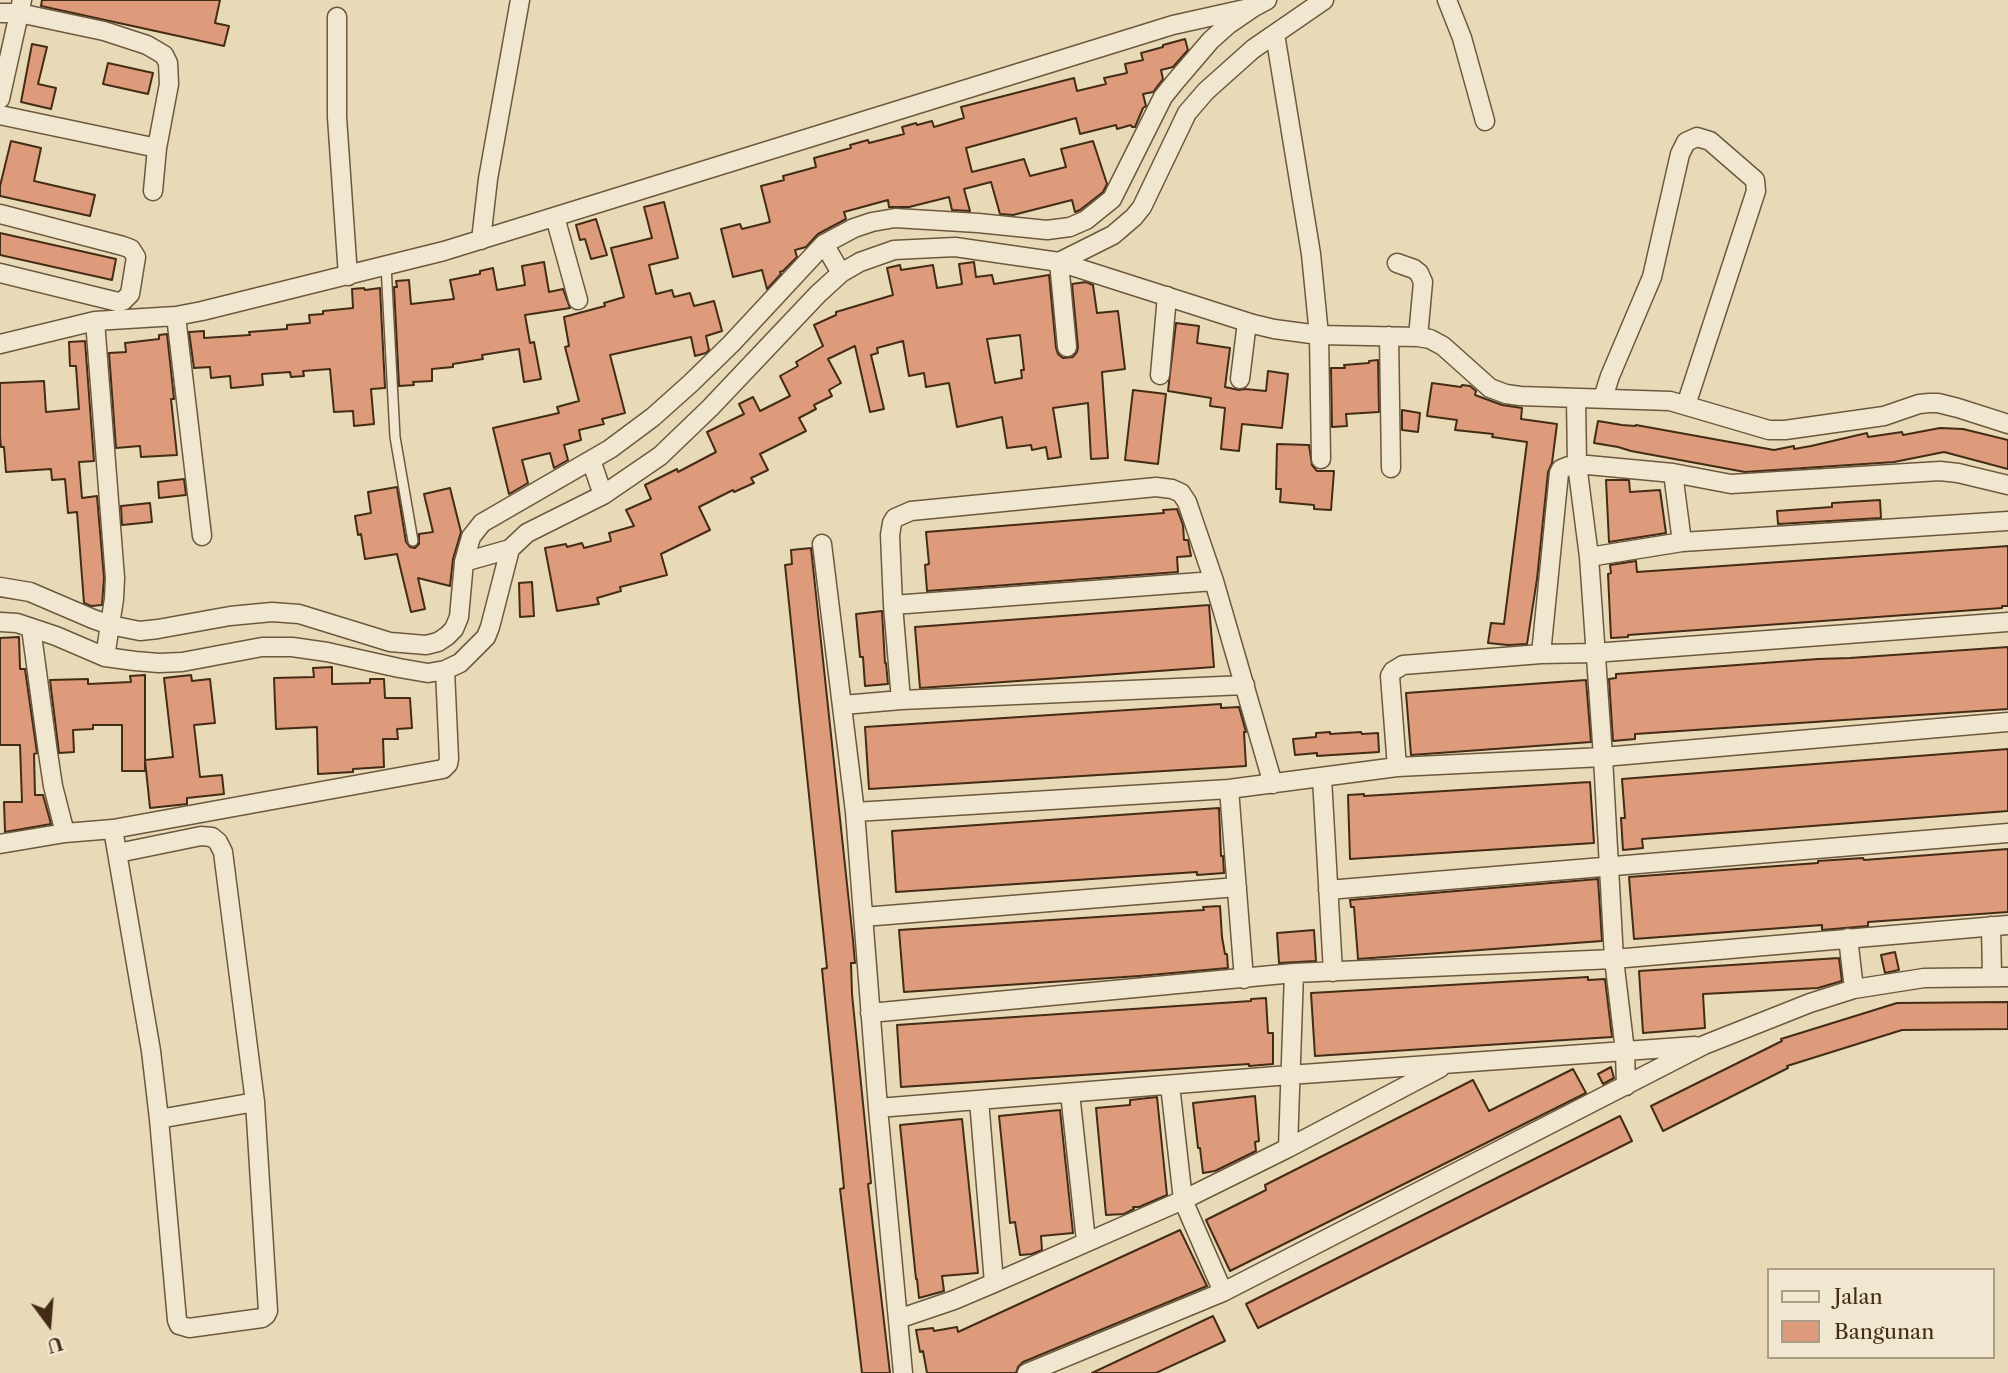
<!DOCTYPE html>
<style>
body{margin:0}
#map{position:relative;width:2008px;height:1373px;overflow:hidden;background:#e9dab7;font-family:"Libre Caslon Text",serif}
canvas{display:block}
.legend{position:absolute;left:1767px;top:1268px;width:228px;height:91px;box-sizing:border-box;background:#f1e7d0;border:2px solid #ab9c85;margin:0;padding:9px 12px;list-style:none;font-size:21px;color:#432c15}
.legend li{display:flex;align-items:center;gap:14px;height:35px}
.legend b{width:35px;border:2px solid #ab9c85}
.north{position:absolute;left:14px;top:1289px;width:70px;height:70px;-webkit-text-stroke:5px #f1e7d0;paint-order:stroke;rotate:164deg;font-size:19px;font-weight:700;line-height:28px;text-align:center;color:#432c15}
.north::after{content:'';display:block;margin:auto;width:24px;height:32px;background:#432c15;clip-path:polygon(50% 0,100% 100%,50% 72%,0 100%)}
</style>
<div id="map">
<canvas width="2008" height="1373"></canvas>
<ul class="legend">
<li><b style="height:9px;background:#f1e7d0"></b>Jalan</li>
<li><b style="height:19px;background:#de9b7b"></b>Bangunan</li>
</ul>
<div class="north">U</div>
</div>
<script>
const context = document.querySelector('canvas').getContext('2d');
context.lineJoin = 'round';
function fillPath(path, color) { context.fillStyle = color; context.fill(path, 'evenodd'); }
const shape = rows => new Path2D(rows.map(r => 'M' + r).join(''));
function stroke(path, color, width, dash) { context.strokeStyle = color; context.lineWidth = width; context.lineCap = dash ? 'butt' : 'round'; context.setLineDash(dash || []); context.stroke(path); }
const building = shape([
 [42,0,220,0,215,23,229,26,224,46,41,6,42,0],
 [1185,39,1188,50,1173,67,1161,70,1163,79,1153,92,1143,94,1146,106,1143,108,1135,127,1132,127,1131,125,1117,129,1116,125,1080,134,1076,118,966,148,972,172,1024,159,1030,176,1066,167,1061,149,1093,141,1107,184,1103,192,1080,210,1075,212,1072,200,1013,215,1000,214,991,182,964,189,970,211,952,210,949,197,909,207,889,207,888,200,844,212,846,219,818,234,806,247,795,250,797,257,783,271,780,272,781,274,767,289,762,270,733,277,721,229,740,224,742,229,770,222,761,186,784,180,783,176,816,167,814,158,851,148,850,145,868,140,869,143,904,134,902,127,916,123,917,125,932,121,934,127,964,118,961,107,1074,78,1077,91,1106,84,1104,78,1127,73,1125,64,1143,60,1141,53,1163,47,1163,45,1185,39],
 [32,44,47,47,38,84,56,88,51,109,21,102,32,44],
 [108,63,153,73,148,94,103,84,108,63],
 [11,141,41,148,34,181,95,195,90,216,0,196,0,186,11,141],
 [664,202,678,258,649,265,656,294,672,290,674,297,690,293,694,306,714,301,722,331,706,336,709,350,706,353,695,356,691,337,610,355,625,413,602,419,604,424,579,430,581,440,564,445,568,460,554,468,550,453,522,460,528,483,509,494,493,428,559,413,557,407,579,401,565,347,569,346,564,317,605,306,604,303,624,297,611,248,652,238,644,207,664,202],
 [596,219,607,255,591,259,585,239,580,240,576,225,596,219],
 [0,233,116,259,112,280,0,255,0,233],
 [544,262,549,292,563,289,570,308,525,315,530,343,534,342,541,379,524,382,519,349,482,355,483,359,453,364,453,367,432,369,432,381,413,382,414,385,399,386,394,287,397,287,396,281,409,280,411,304,454,299,450,280,480,274,480,271,493,268,497,290,525,285,522,266,544,262],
 [974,262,976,277,992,275,994,284,1049,275,1056,348,1058,354,1063,358,1073,357,1077,352,1078,347,1072,284,1086,282,1093,285,1097,313,1118,311,1125,369,1102,372,1108,458,1091,459,1088,403,1053,408,1061,457,1048,459,1046,447,1032,450,1031,445,1007,448,1002,417,957,427,949,383,926,387,924,373,909,376,903,341,877,348,878,353,871,355,884,409,870,412,855,346,828,359,841,383,829,390,832,396,814,405,816,409,799,418,806,431,760,454,768,470,751,478,754,483,734,492,733,490,699,507,710,530,661,554,667,575,620,587,621,591,597,598,599,604,557,611,545,548,566,544,567,547,582,543,584,548,611,541,609,533,634,526,626,510,651,499,645,485,677,469,678,472,716,452,707,432,744,414,739,404,753,397,760,411,790,396,780,376,798,366,796,362,823,346,814,325,836,315,836,312,893,295,887,268,900,265,901,270,933,265,937,288,962,284,959,264,974,262],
 [1020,335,1024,370,1021,370,1022,378,995,383,987,339,1020,335],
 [364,288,365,290,380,288,385,388,371,389,374,424,354,426,353,411,334,412,330,369,303,371,304,376,291,377,290,372,262,374,263,385,231,388,230,376,211,378,210,367,194,368,189,332,204,331,204,338,250,335,249,332,287,329,287,325,310,323,309,315,323,314,323,311,353,308,352,289,364,288],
 [1176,323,1199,326,1197,343,1230,348,1225,387,1239,390,1245,389,1266,391,1268,371,1288,374,1282,428,1242,424,1239,451,1221,449,1225,408,1210,406,1211,398,1168,391,1176,323],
 [167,334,172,380,174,399,171,399,177,455,141,457,140,446,116,448,109,353,126,352,125,343,159,339,159,335,167,334],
 [85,341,94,461,79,462,82,498,97,496,104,578,102,605,91,606,84,603,77,512,68,513,65,479,52,480,51,469,6,472,4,447,1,447,0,437,0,383,44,381,46,412,79,409,76,366,70,366,69,342,85,341],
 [1378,360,1379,412,1346,414,1347,426,1332,427,1331,368,1345,368,1344,365,1369,363,1369,361,1378,360],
 [1432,383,1461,387,1462,385,1470,386,1476,391,1475,395,1502,405,1522,408,1521,419,1557,424,1552,463,1548,472,1537,579,1527,644,1508,645,1488,643,1491,623,1504,624,1527,442,1492,437,1493,434,1455,430,1457,420,1427,416,1432,383],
 [1133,390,1166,394,1158,464,1125,460,1133,390],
 [1402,410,1420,413,1418,432,1402,430,1402,410],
 [1598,421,1622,425,1635,426,1636,425,1774,450,1794,446,1794,449,1811,446,1867,433,1868,437,1902,432,1903,435,1940,428,1963,429,2008,440,2008,469,1944,452,1894,462,1745,472,1631,451,1618,447,1594,443,1598,421],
 [1277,444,1309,445,1312,465,1317,471,1334,471,1331,510,1314,509,1314,505,1280,502,1281,489,1276,489,1277,444],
 [184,479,186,495,159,498,158,482,184,479],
 [1606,480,1629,480,1630,492,1660,490,1666,533,1609,542,1606,480],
 [397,487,406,542,410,547,415,548,419,544,419,534,433,532,424,494,450,488,461,532,453,559,450,586,418,578,425,609,411,612,397,554,365,559,361,534,358,535,355,516,371,513,368,492,397,487],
 [1880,500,1881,518,1778,524,1777,511,1832,507,1832,503,1880,500],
 [150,503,152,522,122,525,121,506,150,503],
 [1177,509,1183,525,1184,540,1188,540,1191,556,1177,557,1178,572,927,591,925,565,929,564,926,532,1164,513,1163,510,1177,509],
 [2008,546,2008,606,2002,606,2002,608,1628,635,1628,637,1611,638,1608,574,1611,573,1610,565,1636,561,1637,572,2008,546],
 [811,548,853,940,855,963,851,963,852,994,871,1183,868,1184,890,1373,862,1373,840,1189,844,1188,822,969,827,968,785,565,792,564,791,550,811,548],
 [532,582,534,616,520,617,519,583,532,582],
 [1209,605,1214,667,920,688,915,627,1209,605],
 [882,611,885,663,886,663,888,684,865,686,863,657,860,657,856,614,882,611],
 [19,637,20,669,25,669,37,753,34,754,35,795,43,795,51,824,5,832,4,802,22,802,20,745,0,745,0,638,19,637],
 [2008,647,2008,709,1635,734,1635,739,1613,741,1609,679,1616,678,1616,674,1818,659,1850,658,2008,647],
 [332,667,332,684,370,683,370,679,384,679,385,698,410,698,412,728,397,729,398,739,383,739,384,767,353,769,353,772,318,774,317,727,276,729,274,678,314,677,313,668,332,667],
 [145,675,145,771,122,771,122,725,93,725,93,729,73,730,74,752,59,753,50,680,88,679,88,684,131,682,130,676,145,675],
 [191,675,192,681,210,679,215,723,194,725,200,777,222,775,224,794,187,798,187,804,150,808,145,760,173,757,164,678,191,675],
 [1586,680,1591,742,1411,755,1406,693,1586,680],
 [1221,704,1221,708,1239,707,1246,732,1244,732,1246,766,869,789,865,727,1221,704],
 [1330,732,1330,734,1361,732,1362,734,1378,733,1379,752,1317,756,1317,753,1295,755,1293,739,1316,737,1316,733,1330,732],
 [2008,749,2008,811,1642,839,1643,848,1623,850,1621,818,1625,818,1622,779,2008,749],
 [1590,782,1594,843,1350,859,1348,795,1364,794,1364,796,1590,782],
 [1219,808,1221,856,1223,856,1224,873,1197,875,1197,872,896,892,892,831,1219,808],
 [2008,849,2008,912,1868,922,1868,926,1822,930,1822,925,1634,939,1629,877,1818,863,1818,861,1863,858,1864,860,2008,849],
 [1598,879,1602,941,1358,959,1354,907,1351,907,1350,900,1598,879],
 [1220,906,1222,937,1225,954,1227,954,1228,968,1139,976,904,992,899,930,1204,910,1203,907,1220,906],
 [1314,930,1316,961,1279,963,1277,933,1314,930],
 [1895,952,1899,970,1885,973,1881,955,1895,952],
 [1839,958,1842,981,1818,988,1703,994,1705,1028,1643,1033,1639,971,1839,958],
 [1588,977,1588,980,1605,979,1612,1037,1315,1056,1311,993,1588,977],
 [1266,998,1268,1033,1273,1033,1273,1064,1249,1066,1249,1064,901,1087,897,1025,1251,1001,1251,999,1266,998],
 [2008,1002,2008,1029,1902,1030,1787,1066,1788,1068,1663,1131,1651,1106,1782,1041,1781,1039,1897,1003,2008,1002],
 [1611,1067,1614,1078,1603,1084,1598,1074,1611,1067],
 [1573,1069,1586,1093,1230,1271,1206,1220,1266,1190,1265,1185,1473,1080,1489,1111,1573,1069],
 [1255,1096,1259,1141,1255,1142,1256,1151,1215,1171,1203,1173,1200,1148,1198,1148,1193,1103,1255,1096],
 [1157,1097,1167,1195,1139,1207,1133,1207,1134,1209,1124,1214,1106,1215,1096,1108,1130,1105,1130,1100,1157,1097],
 [1060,1110,1073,1233,1041,1236,1042,1250,1032,1254,1020,1255,1015,1222,1010,1223,999,1116,1060,1110],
 [1620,1116,1632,1141,1258,1328,1246,1304,1620,1116],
 [962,1119,978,1273,942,1276,944,1291,919,1298,917,1279,916,1279,900,1125,962,1119],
 [1180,1230,1207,1286,1023,1362,1018,1367,1016,1373,927,1373,923,1351,920,1352,916,1330,933,1328,934,1331,957,1327,958,1332,1180,1230],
 [1213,1316,1225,1341,1156,1373,1092,1373,1213,1316]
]);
fillPath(building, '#de9b7b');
stroke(building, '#432c15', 2);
const service = shape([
 [386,265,395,437,413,541]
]);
const minor = shape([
 [1447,0,1462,38,1485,121],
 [0,13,19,13,104,31,147,45,164,55,168,63,169,84,157,148,153,191],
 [337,17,337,117,348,276],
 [1275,34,1311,254,1319,335,1321,459],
 [0,99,22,0],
 [0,115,157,148],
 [0,214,123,246,131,249,136,257,130,294,123,301,118,302,0,273],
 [555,217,578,300],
 [481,240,488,179,520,0],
 [824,244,841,273],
 [1059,262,1113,235,1134,217,1142,207,1187,113,1206,91,1253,49,1324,0],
 [1059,262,1067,347],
 [1397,263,1414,269,1419,273,1423,282,1418,337],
 [176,316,202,536],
 [95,321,115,578,114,599,105,657],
 [1389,336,1391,468],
 [0,344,95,321,176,316,202,311,444,251,1173,25,1254,7,1267,0],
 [1160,375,1167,296],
 [1240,379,1247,322],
 [1576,398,1577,464,1589,557,1603,757,1614,959,1625,1051,1626,1086],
 [1603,398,1610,376,1652,277,1680,154,1686,142,1697,137,1710,141,1755,180,1756,191,1686,405],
 [591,460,603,495],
 [1673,473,1682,542],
 [822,544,855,812,878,1108,903,1373],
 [1589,557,1682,542,2008,521],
 [464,562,510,549],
 [0,587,30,592,93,619,110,625,140,631,158,629,230,616,272,612,299,614,390,642,426,645,438,642,447,636,454,629,459,617,464,562,471,537,482,523,610,449,653,417,691,383,731,344,824,244,854,228,872,222,895,218,978,223,1047,230,1070,227,1086,220,1112,199,1163,97,1175,82,1211,40,1229,24,1254,7],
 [893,605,1214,581],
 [0,622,17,623,56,636,105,657,135,661,159,663,182,662,262,647,292,647,327,652,399,668,428,673,445,670,460,663,486,637,490,627,510,549,527,533,603,495,660,456,710,408,818,294,841,273,860,262,894,250,955,247,1059,262,1253,324,1274,329,1319,335,1418,337,1430,339,1443,346,1490,388,1506,394,1520,396,1670,401,1769,430,1785,430,1884,416,1919,404,1929,403,1938,403,1958,408,2008,424],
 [31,628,48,753,53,786,65,833],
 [1541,654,1559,473,1561,469,1566,467,1577,464,1673,473,1731,484,1940,471,1958,473,2008,485],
 [901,700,893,605,890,535,892,523,895,518,911,511,1156,487,1172,489,1181,493,1187,502,1214,581,1273,784],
 [843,705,901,700,1245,685],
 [1397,767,1390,676,1393,671,1403,665,1541,654,1594,653,2008,622],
 [1322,778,1333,972],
 [1229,789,1244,979],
 [855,812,1229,789,1397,767,1603,757,2008,722],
 [113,829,151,1051,159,1119,177,1320,179,1325,189,1328,262,1318,266,1315,268,1311,255,1102,223,852,218,842,212,837,201,836,118,853],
 [0,844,65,833,113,829,443,769,448,764,449,759,445,670],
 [1328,890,2008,833],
 [863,917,1237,887],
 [1991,926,1992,976],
 [1848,938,1854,989],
 [870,1013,1294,973,1614,959,2008,925],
 [1170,1085,1183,1200,1223,1292],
 [1070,1093,1086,1241],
 [979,1100,994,1283],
 [878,1108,1289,1075,1695,1046],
 [159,1119,255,1102],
 [1288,1148,1294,973],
 [898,1319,954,1300,994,1283,1183,1200,1288,1148,1440,1068],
 [1027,1373,1223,1292,1704,1045,1810,1003,1854,989,1924,978,2008,977]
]);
stroke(service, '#6c583e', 12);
stroke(minor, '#6c583e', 21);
stroke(service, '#f1e7d0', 9);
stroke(minor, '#f1e7d0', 18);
</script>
